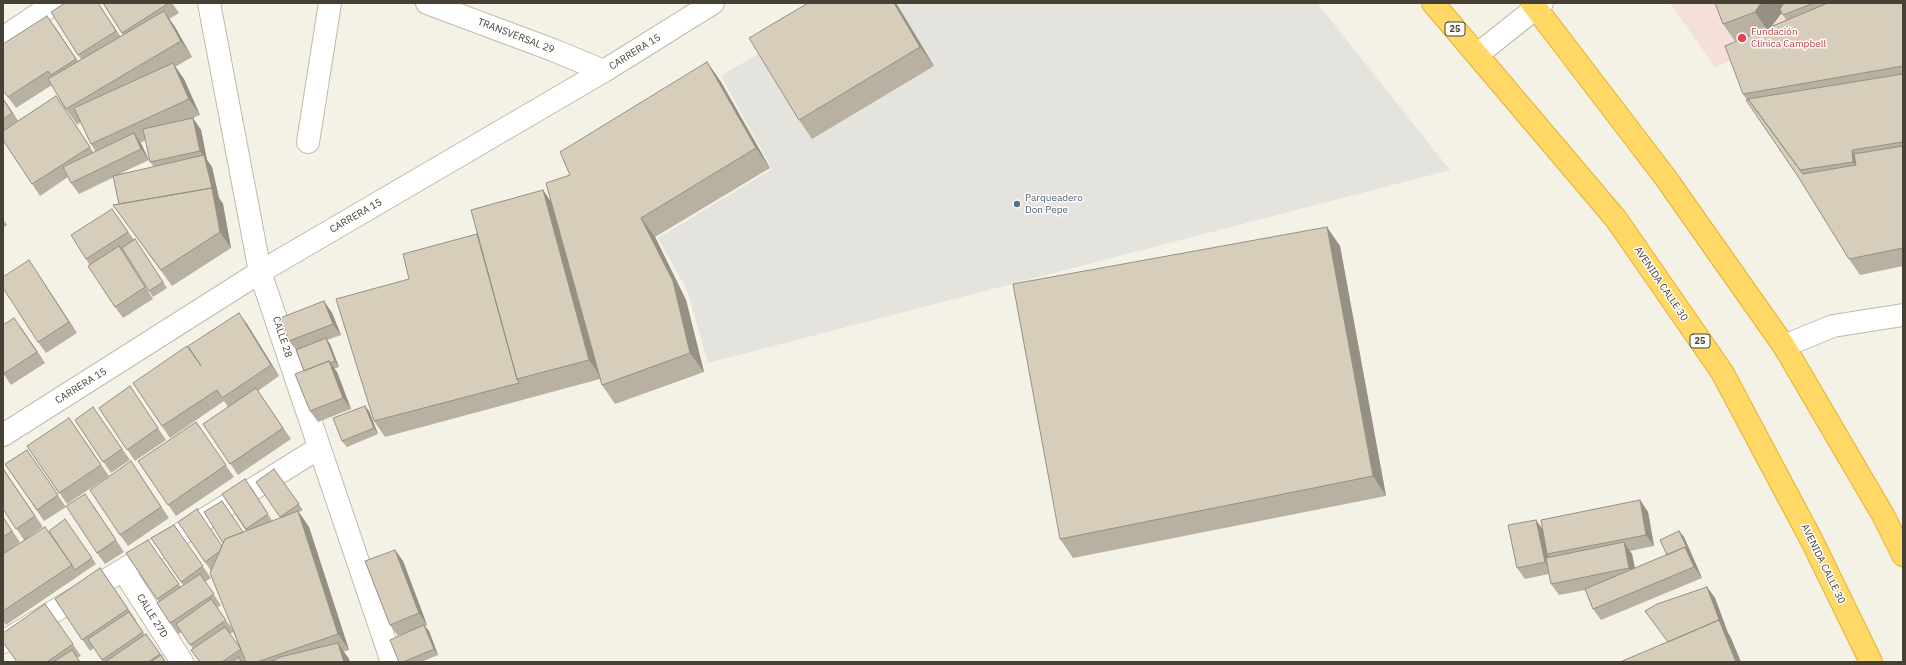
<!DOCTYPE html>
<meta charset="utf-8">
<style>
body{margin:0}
#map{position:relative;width:1906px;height:665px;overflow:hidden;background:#f4f1e6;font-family:"IBM Plex Sans",sans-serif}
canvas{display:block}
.frame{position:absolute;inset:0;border:4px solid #474135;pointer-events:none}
</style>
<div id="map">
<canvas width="1906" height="665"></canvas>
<div class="frame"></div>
</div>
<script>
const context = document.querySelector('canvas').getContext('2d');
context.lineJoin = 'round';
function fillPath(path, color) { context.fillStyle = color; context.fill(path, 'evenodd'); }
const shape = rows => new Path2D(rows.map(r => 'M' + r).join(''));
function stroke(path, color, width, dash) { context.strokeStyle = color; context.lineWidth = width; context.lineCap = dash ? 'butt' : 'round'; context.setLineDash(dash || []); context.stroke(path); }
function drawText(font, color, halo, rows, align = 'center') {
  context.font = font + ' "IBM Plex Sans",sans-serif'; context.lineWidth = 3; context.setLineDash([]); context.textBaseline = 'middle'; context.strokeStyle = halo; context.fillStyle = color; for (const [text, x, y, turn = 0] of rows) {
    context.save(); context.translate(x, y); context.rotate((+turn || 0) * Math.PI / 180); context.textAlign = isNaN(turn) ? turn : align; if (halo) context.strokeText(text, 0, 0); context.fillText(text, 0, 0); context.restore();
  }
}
fillPath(shape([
 [1670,3,1903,3,1903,7,1866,9,1715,67]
]), '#f5dfd9');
fillPath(shape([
 [843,3,1317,3,1450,170,708,363,687,290,658,238,772,169,721,76]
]), '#e5e3de');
const minor = shape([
 [209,3,260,272,392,662],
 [427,3,553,50,604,71],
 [3,38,55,3],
 [1478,54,1542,3],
 [308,142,330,3],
 [1784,346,1833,326,1903,315],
 [3,435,260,272,604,71,713,3],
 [123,570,182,662],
 [3,642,123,570,319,448]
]);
const highway = shape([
 [1433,3,1616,219,1722,372,1812,541,1871,662],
 [1532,3,1665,177,1784,346,1883,515,1903,555]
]);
stroke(minor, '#c0baa8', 24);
stroke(highway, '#e5b12f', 24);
stroke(minor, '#fff', 22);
stroke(highway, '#ffd866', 22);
fillPath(shape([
 [98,3,120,36,123,35,103,3,172,3,179,13,169,19,175,27,192,57,175,67,184,79,200,115,193,118,201,130,207,160,212,167,219,198,223,204,231,248,172,286,113,205,119,204,114,177,79,194,71,183,68,177,40,196,3,140,3,98,18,121,56,96,94,153,96,152,91,144,81,122,77,125,66,109,52,85,16,108,3,90,55,27,78,61,81,59,78,55],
 [146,140,150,162,154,167,119,174,149,160,140,143],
 [808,3,896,3,934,66,812,139,799,120],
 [1715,3,1903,3,1903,266,1860,275,1849,259,1799,178,1743,94,1735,41,1723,24],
 [1782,13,1786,20,1772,26],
 [707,62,721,82,770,168,655,237,686,300,704,372,615,404,602,385,600,379,385,437,374,421,477,234,543,190,551,202,570,175],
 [3,219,7,225,3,228],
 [120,220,134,240,135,239,167,288,153,297,123,251,123,252,153,299,123,318,115,307,86,259],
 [1340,246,1386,496,1073,558,1060,539],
 [37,272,77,333,46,353,38,342],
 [324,301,332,313,341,335,327,340,330,344,339,367,334,369,337,372,351,409,318,422,310,411,304,371,296,350,289,341],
 [247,324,279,376,258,391,291,439,238,475,203,424,228,407,224,401,170,438,133,383,200,365],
 [22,329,45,363,11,385,3,373],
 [130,386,166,440,135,461,99,408],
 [365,406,369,411,378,434,347,447,342,441],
 [93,407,130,460,111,473,75,420],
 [69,418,109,476,67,504,27,446],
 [196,422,234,477,176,516,138,461],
 [27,450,66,507,44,521,5,464],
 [131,461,169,518,128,546,120,535],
 [3,468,43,527,29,537,72,565,65,519,96,564,6,625,3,620,3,517,20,542,9,550,24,540,3,509],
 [274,469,303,510,299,512,309,527,349,650,343,652,349,659,350,662,200,662,193,649,182,632,178,634,170,623,159,602,126,553,148,540,181,587,183,585,151,538,174,525,211,578,205,582,221,605,217,608,233,630,211,571,178,522,222,545,243,532,246,531,222,494,245,479,272,521,281,518,256,482],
 [233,632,240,648,230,634],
 [1640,500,1648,512,1654,546,1630,551,1632,554,1635,568,1667,555,1679,531,1684,537,1702,578,1601,620,1593,609,1585,590,1559,595,1551,584,1549,574,1525,579,1517,568,1542,528],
 [93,505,124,552,105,564,97,553],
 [395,550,403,561,427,625,425,626,429,631,438,655,421,662,399,662,413,630,398,636,390,625],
 [100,568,136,620,135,620,145,635,146,634,166,662,103,662,94,648,90,651,55,599],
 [1707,587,1715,598,1728,633,1730,636,1741,662,1620,662,1668,642,1645,611],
 [45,604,81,656,77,658,80,662,17,662]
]), '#b8b1a1');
fillPath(shape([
 [98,3,124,42,116,31],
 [894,3,896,3,934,66,920,47],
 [1761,3,1789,3,1768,31,1755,12],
 [164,11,175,27,192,57,181,41],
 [47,16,55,27,84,71,76,59],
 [707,62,721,82,770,168,756,148],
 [173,63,184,79,200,115,189,99],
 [3,98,20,124,12,113],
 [193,118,201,130,207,160,212,167,219,198,223,204,231,248,220,232,205,159,200,151],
 [134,133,142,145,149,160,141,149],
 [1852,150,1865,170,1867,181,1853,162],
 [543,190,556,209,602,379,589,360],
 [641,218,655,237,686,300,704,372,690,353],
 [1327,227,1340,246,1386,496,1373,476],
 [119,246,127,258,153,299,145,287],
 [29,260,37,272,77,333,69,322],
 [324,301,332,313,341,335,333,324],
 [239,313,247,324,279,376,271,365],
 [14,318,22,329,45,363,37,352],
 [326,338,330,344,339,367,335,361],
 [329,361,337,372,351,409,343,398],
 [365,406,369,411,378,434,374,428],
 [245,479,253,490,276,526,268,514],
 [1640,500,1648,512,1654,546,1646,535],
 [298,511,309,527,349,650,338,634],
 [1536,520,1544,531,1547,554,1549,557,1553,574,1545,562],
 [1679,531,1684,537,1702,578,1694,567],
 [1624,542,1632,554,1637,579,1629,568],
 [395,550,403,561,427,625,419,613],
 [1707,587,1715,598,1728,633,1720,622],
 [1719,620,1730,636,1741,662,1736,662],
 [424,625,429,631,438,655,434,649],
 [338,643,349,659,350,662,344,662]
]), '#969083');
const building = shape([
 [65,3,98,3,116,31,78,55,51,12,65,3],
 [103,3,169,3,122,33,103,3],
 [808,3,894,3,920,47,799,120,749,38,808,3],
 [1715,3,1761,3,1755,12,1723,24,1715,3],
 [1784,3,1814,3,1783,15,1780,9,1784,3],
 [1828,3,1903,3,1903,66,1743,94,1725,46,1828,3],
 [164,11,181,41,66,109,48,79,164,11],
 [47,16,76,59,51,75,48,71,8,97,3,90,3,44,47,16],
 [707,62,756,148,641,218,673,281,690,353,602,385,546,183,570,175,560,152,707,62],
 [173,63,189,99,91,144,74,108,173,63],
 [1903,74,1903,142,1852,150,1853,162,1800,170,1748,99,1903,74],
 [56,96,90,147,32,184,3,140,3,131,56,96],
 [3,99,12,113,3,119,3,99],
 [1748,99,1803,174,1856,165,1854,154,1903,146,1903,248,1849,259,1799,178,1746,100,1748,99],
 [193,118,200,151,150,162,143,129,193,118],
 [134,133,141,149,71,183,63,167,134,133],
 [204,155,212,188,119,204,113,176,204,155],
 [212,188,220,232,161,270,113,205,212,188],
 [543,190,589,360,517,379,471,210,543,190],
 [112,209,128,232,86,259,71,235,112,209],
 [1327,227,1373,476,1060,539,1013,284,1327,227],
 [477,234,517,379,519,383,374,421,336,299,409,279,403,254,477,234],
 [135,239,163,282,149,291,122,248,135,239],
 [119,246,145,287,115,307,88,266,119,246],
 [29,260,69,322,38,342,3,288,3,277,29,260],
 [324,301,333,324,289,341,280,318,324,301],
 [239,313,271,365,222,398,217,390,162,426,133,383,187,346,201,366,188,346,239,313],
 [14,318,37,352,3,374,3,325,14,318],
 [326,338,335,361,330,363,329,361,304,371,296,350,326,338],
 [329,361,343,398,310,411,295,374,329,361],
 [130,386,158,428,127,450,99,408,130,386],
 [256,388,283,428,230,464,203,424,256,388],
 [365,406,374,428,342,441,333,418,365,406],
 [93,407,122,449,103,462,75,420,93,407],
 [69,418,101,465,59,493,27,446,69,418],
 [196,422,226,465,168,505,138,461,196,422],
 [27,450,58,495,37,510,5,464,27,450],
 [131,461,161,507,120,535,90,490,131,461],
 [3,469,35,516,16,529,3,509,3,469],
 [274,469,299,504,280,517,256,482,274,469],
 [245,479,268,514,246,529,222,494,245,479],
 [85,494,116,540,97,553,66,506,85,494],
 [1640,500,1646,535,1547,554,1541,520,1640,500],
 [222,501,243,532,225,539,223,543,204,512,222,501],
 [197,509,222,546,219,552,205,562,178,522,197,509],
 [298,511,338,634,257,662,246,662,210,573,225,539,298,511],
 [3,517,12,531,3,537,3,517],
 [65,519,92,558,75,570,49,531,65,519],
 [1536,520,1545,562,1517,568,1508,525,1536,520],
 [174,525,203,566,181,582,151,538,174,525],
 [45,527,72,565,3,611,3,554,45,527],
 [1679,531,1688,550,1685,547,1667,555,1660,540,1679,531],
 [148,540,179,584,157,599,126,553,148,540],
 [1624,542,1629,568,1551,584,1546,558,1624,542],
 [1685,547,1694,567,1593,609,1585,589,1685,547],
 [395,550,419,613,390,625,365,561,395,550],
 [100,568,128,609,82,640,55,599,100,568],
 [200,574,214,594,170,623,157,603,200,574],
 [1707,587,1720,622,1719,620,1668,642,1645,611,1657,604,1707,587],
 [211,599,226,620,190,645,176,624,211,599],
 [45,604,73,644,47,662,17,662,3,642,3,633,45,604],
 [129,612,143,632,102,660,88,639,129,612],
 [1719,620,1736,662,1620,662,1719,620],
 [424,625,434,649,403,662,399,662,390,640,424,625],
 [225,627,241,649,222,662,200,662,191,650,225,627],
 [146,634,160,654,148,662,105,662,146,634],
 [338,643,344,662,271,662,280,657,338,643],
 [72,650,80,662,53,662,72,650],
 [161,655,165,662,151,662,161,655],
 [239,657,241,662,232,662,239,657]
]);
fillPath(building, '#d6cebb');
stroke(building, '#969083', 1);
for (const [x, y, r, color] of [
 [1742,38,5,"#e0444e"],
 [1017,204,4,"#5c6f8a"]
]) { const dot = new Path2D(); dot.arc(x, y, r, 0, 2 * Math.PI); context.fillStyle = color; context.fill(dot); stroke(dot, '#fff', 1.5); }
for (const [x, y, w] of [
 [1455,29,20],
 [1700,341,20]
]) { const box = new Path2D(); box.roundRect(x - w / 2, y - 7, w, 14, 3); context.fillStyle = '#fff'; context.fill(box); stroke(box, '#474135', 1); }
drawText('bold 9px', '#474135', null, [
 ["25",1455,29],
 ["25",1700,341]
]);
drawText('10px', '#be3a42', '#fff', [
 ["Fundación",1751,32],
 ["Clínica Campbell",1751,44]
], 'left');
drawText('10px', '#474135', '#fff', [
 ["TRANSVERSAL 29",516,36,21],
 ["CARRERA 15",635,52,-32],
 ["CARRERA 15",356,216,-30],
 ["AVENIDA CALLE 30",1661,284,56],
 ["CALLE 28",282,337,72],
 ["CARRERA 15",81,386,-32],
 ["AVENIDA CALLE 30",1823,564,64],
 ["CALLE 27D",152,616,58]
]);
drawText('10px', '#4e5e75', '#fff', [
 ["Parqueadero",1025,198],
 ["Don Pepe",1025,210]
], 'left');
</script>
